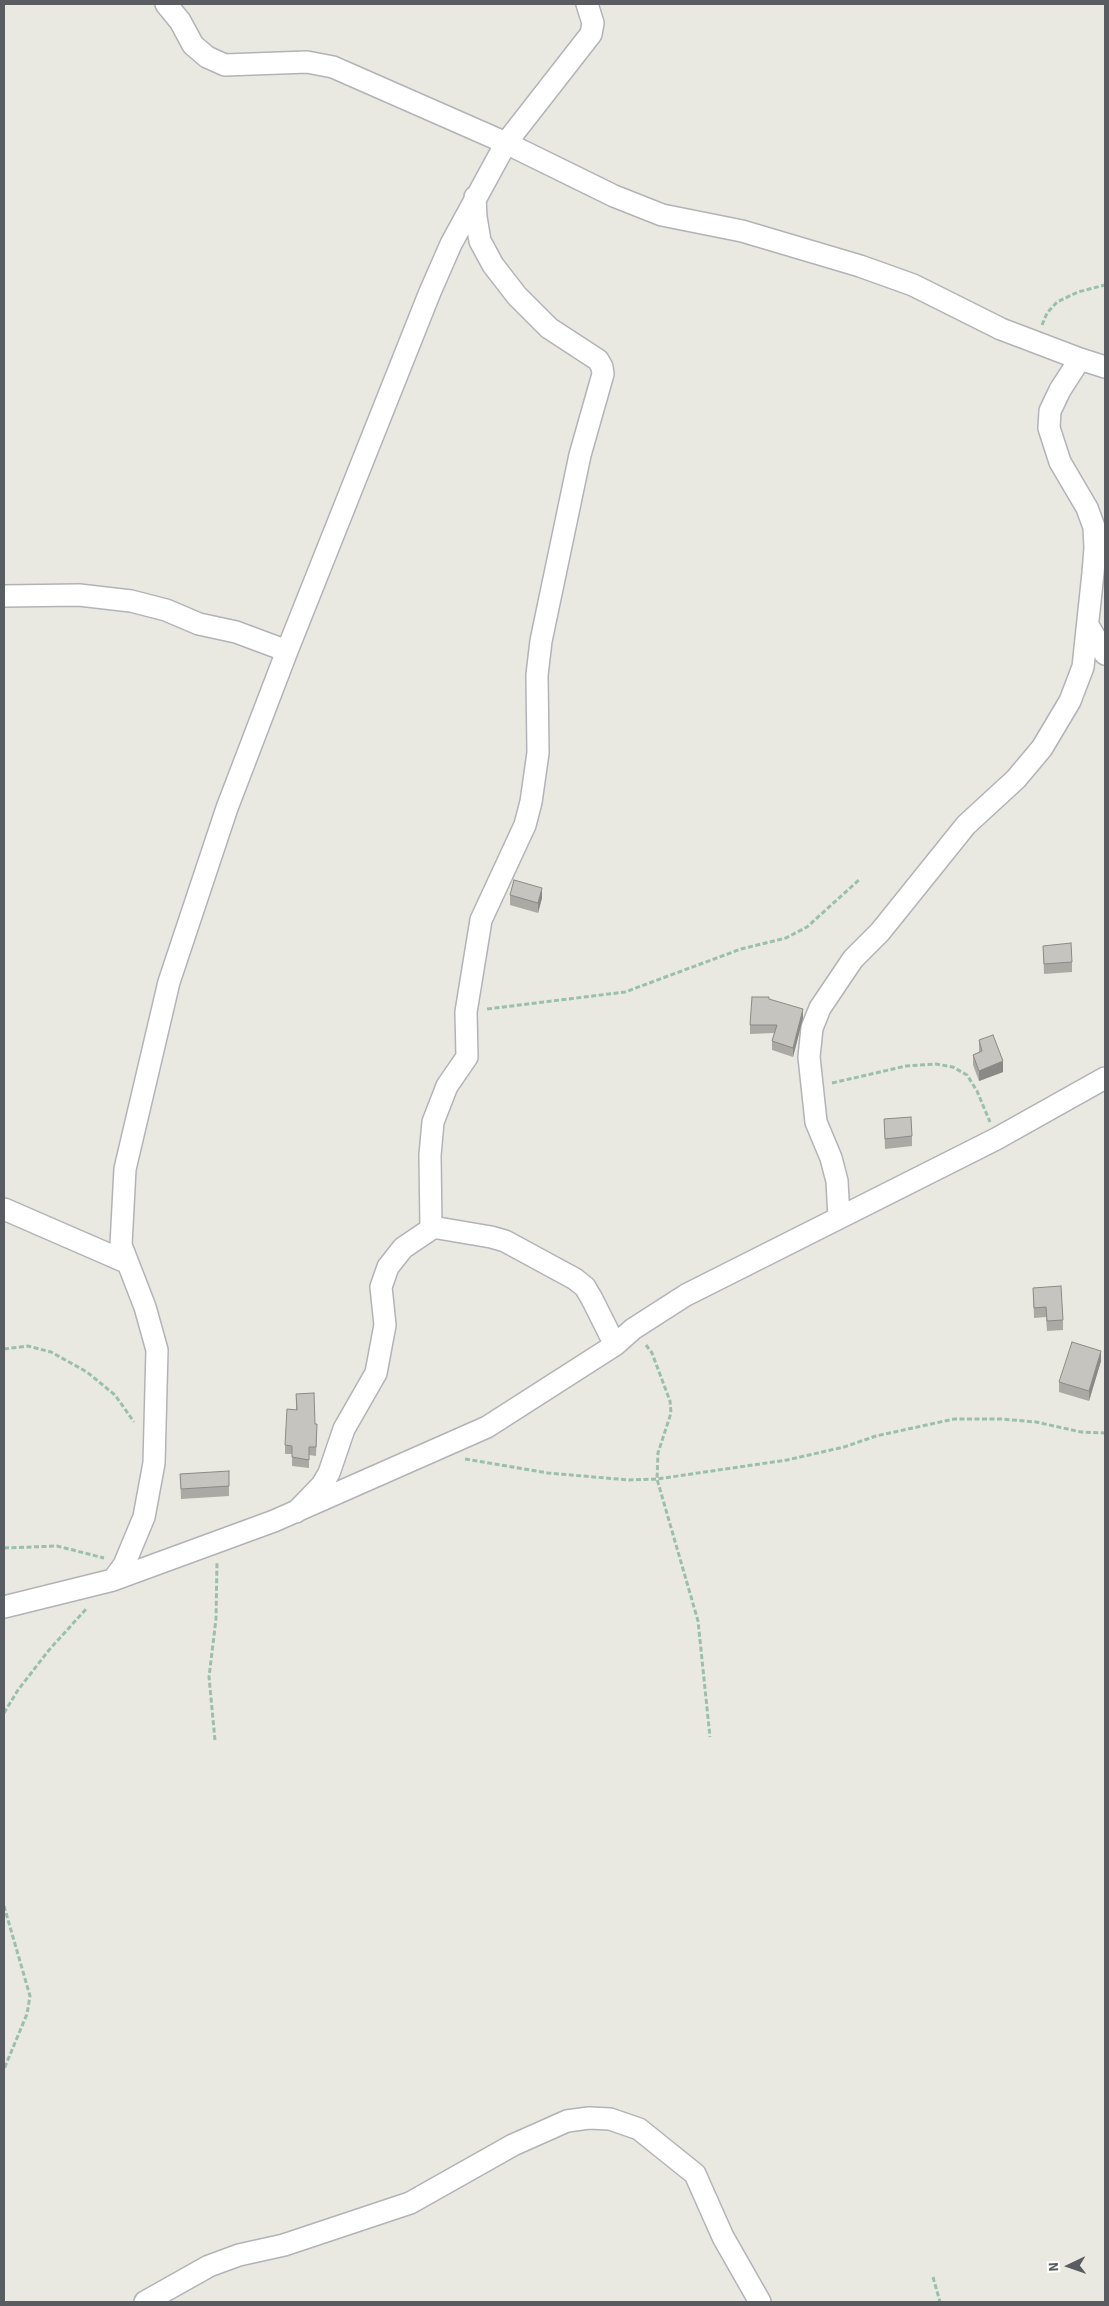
<!DOCTYPE html>
<style>
body{margin:0}
#map{position:relative;width:1109px;height:2306px;overflow:hidden;background:#eae9e1;font-family:"Source Sans 3",sans-serif}
canvas{display:block}
.frame{position:absolute;inset:0;border:5px solid #595c60;pointer-events:none}
.north{position:absolute;left:1044px;top:2241px;width:50px;height:50px;-webkit-text-stroke:4px #fff;paint-order:stroke;rotate:267deg;font-size:14px;font-weight:700;line-height:20px;text-align:center;color:#595c60}
.north::after{content:'';display:block;margin:auto;width:18px;height:22px;background:#595c60;clip-path:polygon(50% 0,100% 100%,50% 72%,0 100%)}
</style>
<div id="map">
<canvas width="1109" height="2306"></canvas>
<div class="frame"></div>
<div class="north">N</div>
</div>
<script>
const context = document.querySelector('canvas').getContext('2d');
context.lineJoin = 'round';
const shape = rows => new Path2D(rows.map(r => 'M' + r).join(''));
function stroke(path, color, width, dash) { context.strokeStyle = color; context.lineWidth = width; context.lineCap = dash ? 'butt' : 'round'; context.setLineDash(dash || []); context.stroke(path); }
function fillPath(path, color) { context.fillStyle = color; context.fill(path, 'evenodd'); }
const street = shape([
 [166,4,180,21,193,45,207,57,225,65,307,62,333,67,506,143,614,196,662,215,742,231,860,266,913,285,1001,329,1080,359,1105,367],
 [4,596,79,595,131,601,166,610,199,624,236,632,287,651],
 [1089,627,1105,654],
 [4,1209,126,1262],
 [839,1218,837,1181,831,1158,816,1122,809,1057,812,1028,820,1008,853,959,880,932,966,825,1016,779,1042,748,1070,701,1083,667,1093,573,1095,548,1094,527,1087,508,1060,462,1049,428,1050,411,1060,390,1080,359],
 [432,1227,491,1237,505,1241,575,1279,585,1287,592,1299,615,1345],
 [296,1512,322,1485,329,1473,344,1429,376,1373,385,1325,381,1287,388,1267,403,1248,431,1229,430,1155,433,1122,447,1086,467,1057,466,1012,481,920,525,825,531,802,538,753,537,675,541,641,580,455,603,374,602,367,598,360,549,328,517,296,493,265,480,241,476,217,475,197],
 [113,1580,124,1565,144,1517,154,1463,157,1350,145,1307,121,1245,125,1169,169,982,227,808,287,651,430,292,451,244,506,143,591,34,593,23,587,4],
 [4,1607,113,1580,274,1521,487,1427,615,1345,633,1329,686,1295,996,1139,1105,1078],
 [145,2302,209,2266,239,2255,284,2245,410,2203,513,2145,567,2121,589,2118,610,2119,639,2129,695,2174,723,2237,760,2302]
]);
stroke(street, '#b1b3b7', 24);
stroke(shape([
 [1042,325,1047,313,1057,302,1078,292,1105,285],
 [487,1009,625,992,741,949,786,938,807,927,860,879],
 [832,1083,906,1066,936,1064,953,1067,967,1075,977,1091,990,1122],
 [646,1345,652,1353,670,1401,671,1413,658,1453,657,1479,698,1621,710,1737],
 [4,1349,28,1346,51,1352,87,1372,115,1395,134,1422],
 [465,1459,548,1473,629,1480,657,1479,787,1460,844,1447,876,1436,954,1419,1001,1419,1036,1422,1081,1432,1105,1433],
 [4,1548,57,1546,104,1558],
 [4,1713,18,1690,49,1650,87,1608],
 [215,1740,209,1677,216,1619,217,1563],
 [4,1906,30,1996,27,2014,4,2069],
 [933,2277,940,2302]
]), '#9ac0a9', 3, [5, 2.5]);
stroke(street, '#fff', 21);
fillPath(shape([
 [510,895,542,898,538,913,510,905],
 [1043,946,1072,962,1072,972,1044,974],
 [769,999,803,1018,793,1057,772,1050,772,1041,774,1033,750,1034,750,1025],
 [979,1040,1003,1072,979,1081,973,1065,973,1055,979,1052],
 [884,1119,912,1136,912,1146,885,1149],
 [1033,1288,1063,1320,1063,1330,1047,1331,1046,1317,1034,1318],
 [1101,1361,1089,1401,1059,1392,1059,1382],
 [296,1394,315,1424,317,1432,316,1456,309,1455,309,1468,292,1466,292,1454,285,1454,285,1445,296,1410],
 [180,1474,229,1486,229,1496,181,1499]
]), '#aaa9a3');
fillPath(shape([
 [542,888,542,898,538,913,538,903],
 [803,1009,803,1018,793,1057,793,1048],
 [1003,1061,1003,1072,979,1081,979,1071],
 [1101,1351,1101,1361,1089,1401,1089,1391]
]), '#8b8985');
const building = shape([
 [514,880,542,888,538,903,510,895,514,880],
 [1071,943,1072,962,1044,964,1043,946,1071,943],
 [752,997,769,997,769,999,803,1009,793,1048,772,1041,777,1025,750,1025,752,997],
 [993,1035,1003,1061,979,1071,973,1055,982,1051,979,1040,993,1035],
 [911,1117,912,1136,885,1139,884,1119,911,1117],
 [1061,1286,1063,1320,1047,1321,1046,1307,1034,1308,1033,1288,1061,1286],
 [1072,1342,1101,1351,1089,1391,1059,1382,1072,1342],
 [314,1393,315,1424,317,1424,316,1447,309,1447,309,1460,292,1457,292,1446,285,1445,287,1409,297,1410,296,1394,314,1393],
 [229,1471,229,1486,181,1489,180,1474,229,1471]
]);
fillPath(building, '#c6c4be');
stroke(building, '#8b8985', 1);
</script>
